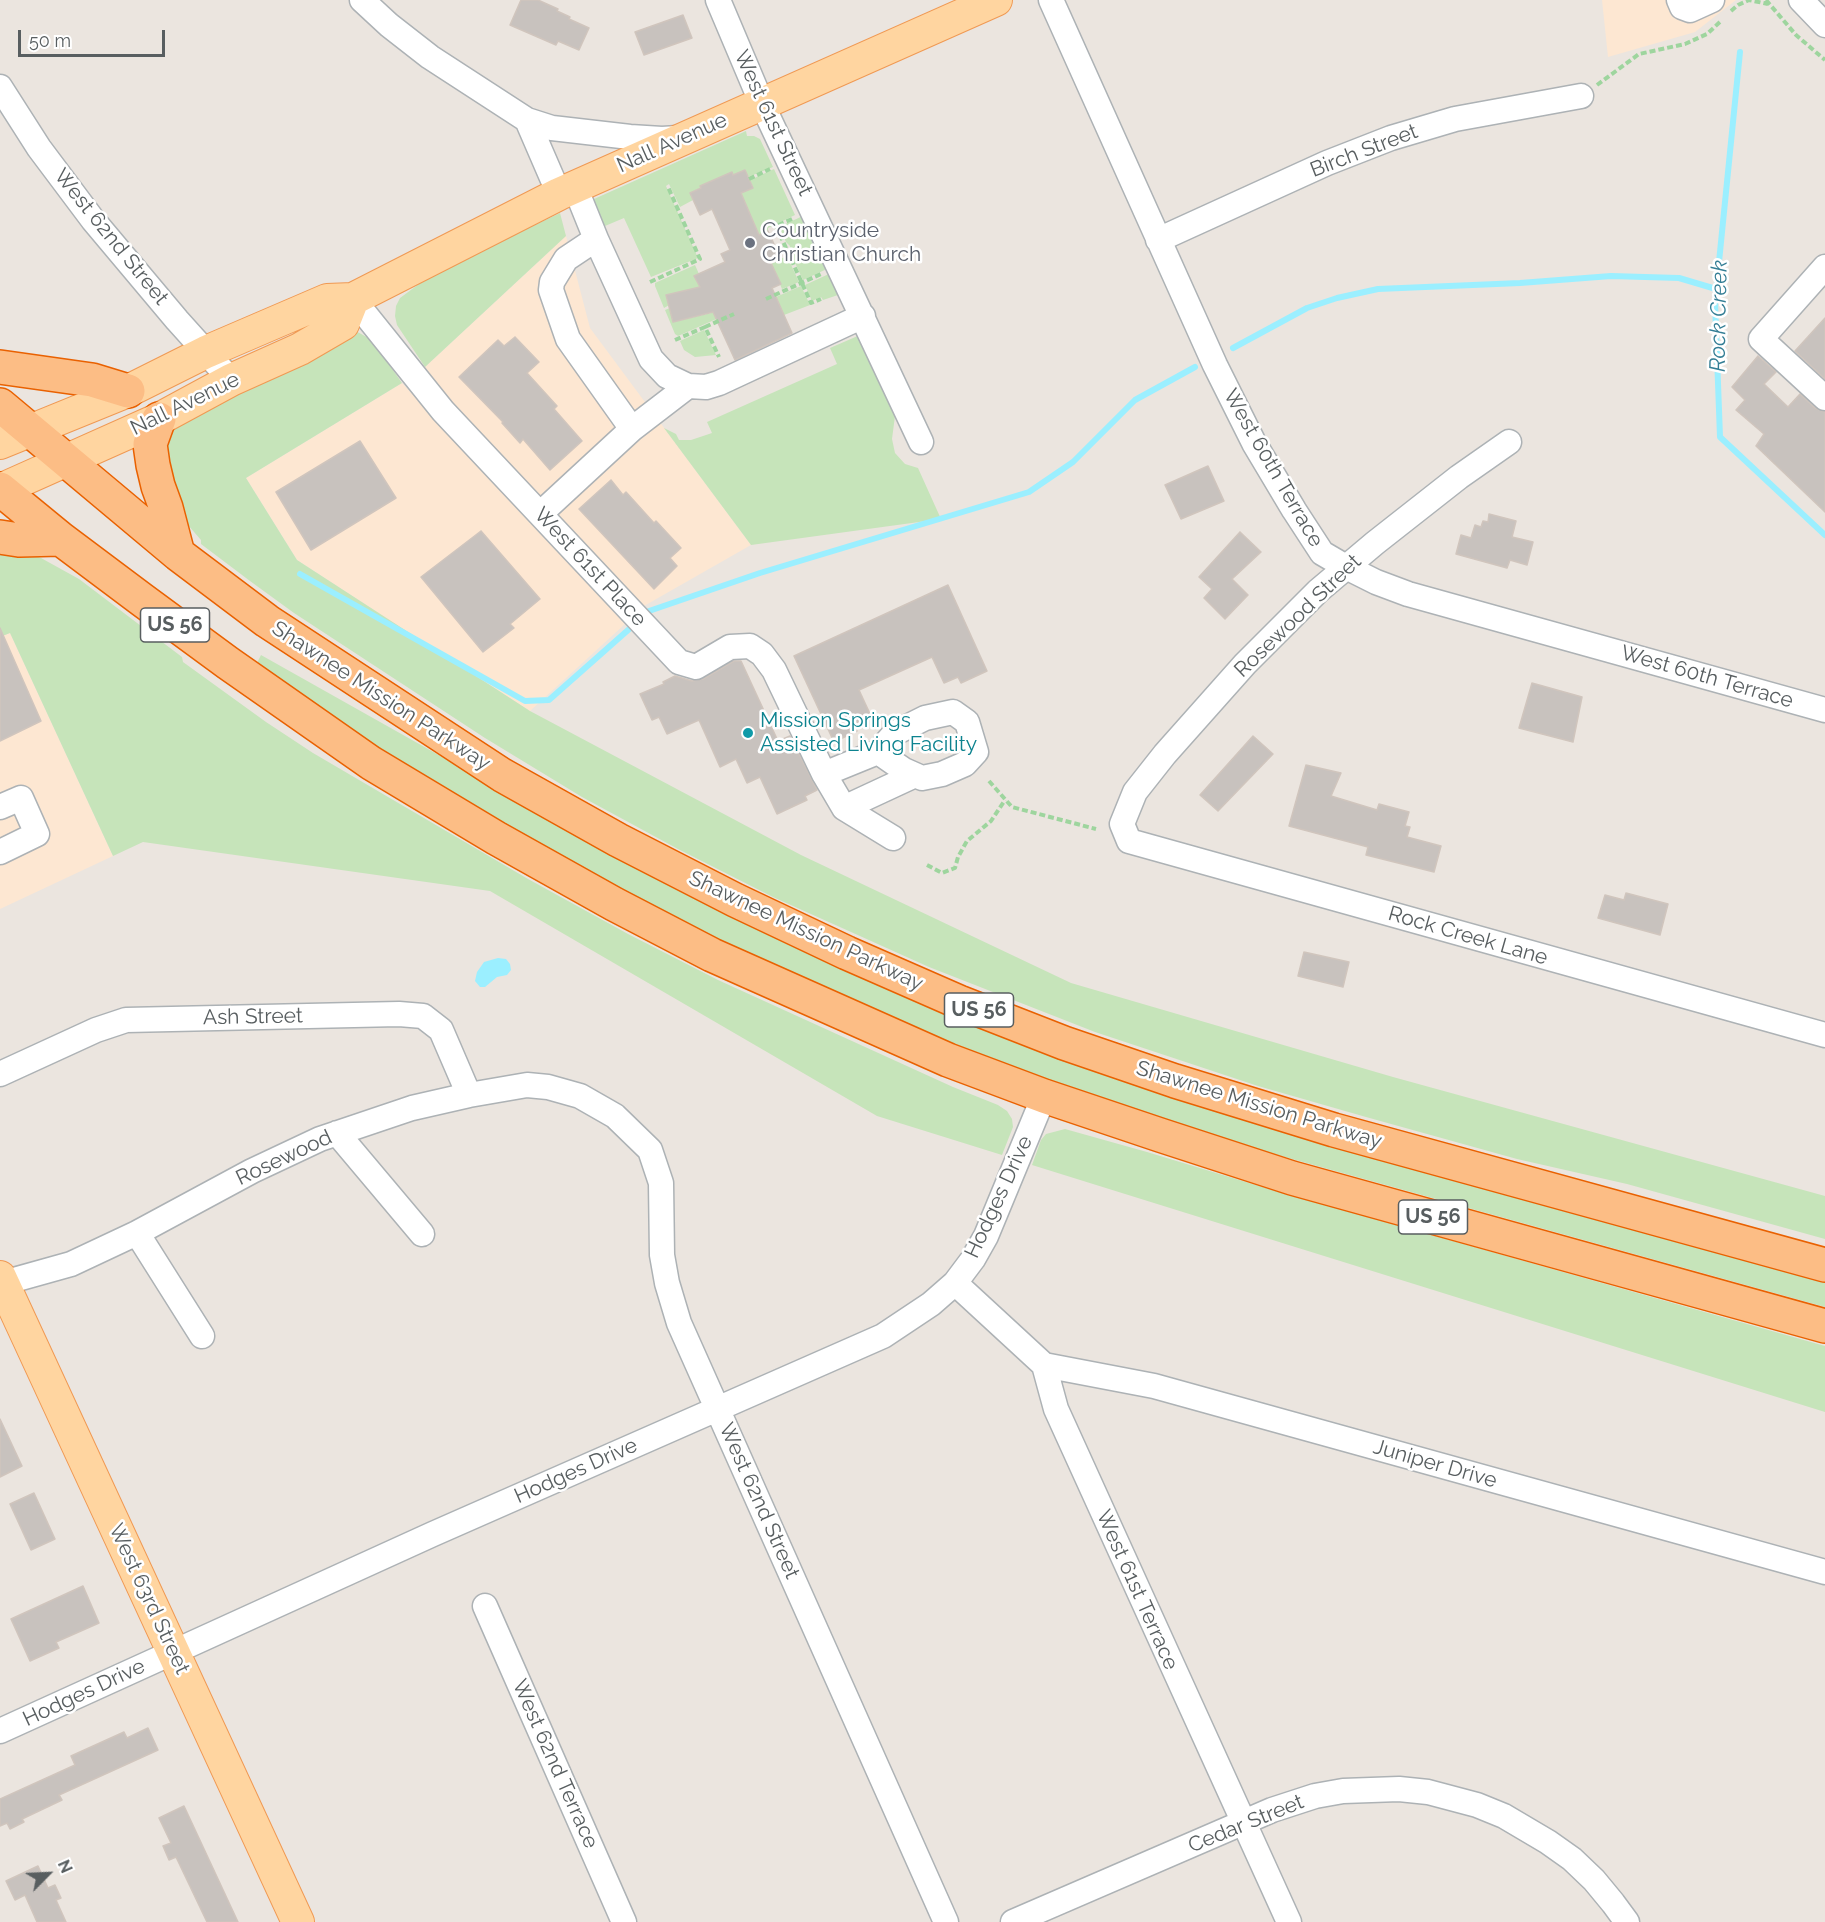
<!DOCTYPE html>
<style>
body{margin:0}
#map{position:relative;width:1825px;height:1922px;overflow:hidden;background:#ebe5df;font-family:Raleway,sans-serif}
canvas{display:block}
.north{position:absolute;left:18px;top:1844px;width:60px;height:60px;-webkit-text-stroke:4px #fff;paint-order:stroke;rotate:66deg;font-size:16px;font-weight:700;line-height:24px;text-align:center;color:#585e60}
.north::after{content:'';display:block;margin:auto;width:21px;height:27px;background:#585e60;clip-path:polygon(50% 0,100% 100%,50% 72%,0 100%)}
.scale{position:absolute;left:18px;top:30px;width:147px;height:27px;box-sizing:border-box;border:3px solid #585e60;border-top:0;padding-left:8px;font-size:18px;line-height:21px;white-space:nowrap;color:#585e60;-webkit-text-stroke:4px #fff;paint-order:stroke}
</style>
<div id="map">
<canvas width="1825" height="1922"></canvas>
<div class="north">N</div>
<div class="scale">50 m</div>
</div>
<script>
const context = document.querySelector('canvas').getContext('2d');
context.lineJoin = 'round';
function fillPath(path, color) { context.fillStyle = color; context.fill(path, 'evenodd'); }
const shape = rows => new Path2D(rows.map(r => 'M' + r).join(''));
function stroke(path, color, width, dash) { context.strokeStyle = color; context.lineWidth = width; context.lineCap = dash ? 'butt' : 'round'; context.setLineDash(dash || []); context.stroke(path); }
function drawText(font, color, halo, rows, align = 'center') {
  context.font = font + ' Raleway,sans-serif'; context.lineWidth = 5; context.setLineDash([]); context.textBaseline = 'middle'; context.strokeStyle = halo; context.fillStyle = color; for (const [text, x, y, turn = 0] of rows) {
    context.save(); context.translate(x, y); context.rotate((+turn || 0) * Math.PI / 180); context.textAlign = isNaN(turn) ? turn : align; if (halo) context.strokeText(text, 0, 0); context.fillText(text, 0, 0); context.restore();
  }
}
fillPath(shape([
 [1602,0,1736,0,1695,32,1608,57],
 [566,236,590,328,751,545,644,606,615,583,451,403,425,367],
 [402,383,625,624,530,711,297,560,246,478],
 [10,633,113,856,0,909,0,637]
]), '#fde7d2');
fillPath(shape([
 [746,131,747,136,754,136,760,139,773,167,748,177,745,170,733,175,732,172,690,193,693,200,680,207,669,184,666,186,698,258,651,277,624,218,605,226,601,222,592,203,594,199],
 [774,169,795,215,768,228,768,231,759,235,741,193,753,188,750,180],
 [560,213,566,236,425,367,397,325,395,316,396,306,400,298,419,284,484,249],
 [805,215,829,268,803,280,790,252,790,246,786,242,779,227],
 [787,256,799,282,782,289,771,263],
 [695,265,699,274,695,276,700,287,664,308,655,286,655,283],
 [831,273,841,294,823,300,821,297,812,301,805,285],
 [801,286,810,305,784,315,776,297],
 [670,308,673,322,728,309,730,313,678,336,675,334,665,310],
 [354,330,372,340,402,383,246,478,297,560,530,711,801,855,1071,983,1393,1077,1825,1196,1825,1239,1627,1184,1517,1159,1366,1117,1258,1086,1095,1032,929,967,773,897,678,849,582,797,485,738,294,613,250,581,201,544,201,540,188,525,183,515,164,457,167,432],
 [704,330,716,355,695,357,684,350,680,341],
 [860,335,895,416,892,439,895,453,905,464,918,468,941,519,751,545,664,428,676,434,679,440,691,440,712,433,707,422,837,364,830,348],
 [0,545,21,550,41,558,79,579,182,657,183,662,266,722,313,753,528,879,628,934,718,980,953,1087,998,1105,1007,1111,1012,1119,1013,1127,1002,1155,877,1116,490,891,143,842,113,856,10,633,0,637],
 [261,655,460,767,565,829,660,880,724,913,852,973,1710,1250,1825,1281,1825,1307,1249,1147,1063,1086,951,1043,837,996,668,915,510,828,425,777,361,736,298,693,257,663],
 [1065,1129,1147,1152,1269,1189,1825,1346,1825,1412,1032,1165,1041,1140,1046,1134]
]), '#c6e4ba');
fillPath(shape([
 [498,958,506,959,510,964,511,970,507,975,497,977,485,987,480,987,475,981,477,972,484,962]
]), '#9befff');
stroke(shape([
 [1740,52,1715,302,1720,437,1825,535],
 [1233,348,1307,308,1337,298,1378,289,1520,283,1611,276,1679,278,1716,289],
 [300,574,525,701,549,700,636,623],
 [643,616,649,611,760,573,1029,492,1073,462,1135,400,1195,367]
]), '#9befff', 6);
const building = shape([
 [521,0,538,0,558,9,557,11,570,17,569,19,589,28,579,50,558,41,556,45,510,25,521,0],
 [683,15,692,38,644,55,635,32,683,15],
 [745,170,753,188,741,193,759,235,768,231,781,259,771,263,781,284,772,288,792,333,735,360,713,312,673,322,666,295,700,287,694,276,725,262,721,254,730,250,712,209,700,215,690,193,701,188,700,186,732,172,733,175,745,170],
 [1825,318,1825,379,1795,351,1825,318],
 [515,337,539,362,527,373,557,406,554,409,582,441,550,470,523,439,520,443,502,423,503,422,459,377,498,340,504,346,515,337],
 [1758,356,1776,372,1764,384,1788,407,1800,394,1815,408,1825,412,1825,512,1756,446,1764,434,1736,410,1745,400,1732,387,1758,356],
 [360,441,396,498,311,550,276,492,360,441],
 [1208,466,1224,501,1181,519,1165,485,1208,466],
 [611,480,623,495,626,492,654,523,656,521,681,548,670,558,677,566,654,589,579,509,611,480],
 [1489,514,1516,521,1512,537,1533,542,1527,565,1510,560,1507,568,1456,554,1461,535,1471,538,1475,525,1481,527,1483,521,1488,522,1489,514],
 [481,531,540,599,510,624,514,628,483,652,421,577,481,531],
 [1240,532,1261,552,1232,579,1248,595,1225,619,1204,598,1212,589,1199,577,1240,532],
 [948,585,987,671,961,683,958,677,944,683,932,657,859,690,871,716,854,724,857,731,834,742,794,656,948,585],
 [0,628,41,721,0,741,0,628],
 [734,661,741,661,778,741,790,736,817,790,805,796,807,800,777,814,760,777,747,783,736,759,720,767,699,720,667,734,659,717,652,720,640,694,664,684,663,682,675,676,692,681,703,679,734,661],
 [1532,683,1582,697,1573,742,1519,728,1532,683],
 [1253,736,1273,754,1218,811,1200,795,1253,736],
 [1306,765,1341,773,1331,796,1377,810,1379,804,1409,812,1405,826,1410,827,1407,837,1441,846,1434,872,1366,855,1368,847,1289,826,1306,765],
 [1626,893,1668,904,1660,935,1598,918,1605,895,1624,900,1626,893],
 [1304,952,1349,962,1343,987,1298,976,1304,952],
 [0,1419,22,1466,0,1477,0,1419],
 [34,1493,55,1539,31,1550,10,1504,34,1493],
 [83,1586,99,1623,56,1642,59,1648,30,1661,11,1619,83,1586],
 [148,1728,158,1750,59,1795,62,1800,22,1819,24,1822,10,1829,7,1823,0,1826,0,1799,75,1765,71,1756,124,1732,127,1738,148,1728],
 [184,1806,218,1879,238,1922,207,1922,176,1857,169,1860,163,1846,171,1843,159,1818,184,1806],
 [38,1866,48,1888,55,1885,61,1898,56,1900,66,1922,37,1922,25,1895,15,1900,6,1881,38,1866]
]);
fillPath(building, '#c8c2be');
stroke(building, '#d0c5bd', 1.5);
const minor = shape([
 [362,0,389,25,430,57,527,120,552,128,630,137,662,139,678,138],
 [718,0,762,104,921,442],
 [1051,0,1215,365,1254,443,1294,510,1322,553,1346,567,1376,582,1408,594,1825,710],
 [1679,0,1682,7,1690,10,1712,0],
 [1801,0,1825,25],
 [0,87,39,148,93,220,177,320,231,380],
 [527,120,559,194],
 [596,239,651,359,667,376,688,386,706,387,719,383,863,316],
 [1158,240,1327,163,1391,138,1455,119,1581,96],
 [1825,267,1761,339,1825,398],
 [353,299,443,411,679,662,696,667,730,647,750,646,762,654,774,670,824,774,844,808,893,838],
 [632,429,688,386],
 [1509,442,1459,477,1375,543,1318,591,1245,664,1165,754,1135,792,1122,824,1129,841,1825,1035],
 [540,514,632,429,568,339,551,290,552,282,566,259,596,239,575,187],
 [824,774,878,752,895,733,925,718,953,712,967,722,976,752,965,764,942,774,922,778,904,770,878,752],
 [0,807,21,798,37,834,0,852],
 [844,808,915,775],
 [0,1074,96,1030,126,1020,399,1014,423,1016,441,1030,469,1095],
 [337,1133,422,1234],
 [137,1233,202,1336],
 [3,1283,71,1264,137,1233,252,1171,320,1139,412,1108,469,1095,527,1085,548,1087,580,1096,615,1116,650,1150,661,1183,662,1255,667,1283,679,1323,946,1922],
 [955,1283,1044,1365,1056,1409,1289,1922],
 [1044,1365,1154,1386,1825,1572],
 [485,1606,624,1922],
 [0,1731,433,1534,883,1336,931,1304,955,1283,973,1259,986,1236,1044,1096],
 [1013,1922,1272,1810,1315,1796,1343,1791,1399,1789,1428,1792,1477,1805,1504,1816,1548,1842,1572,1859,1594,1880,1613,1903,1627,1922]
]);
const major = shape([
 [0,443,128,391,206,352,327,300,353,299,559,194,996,0],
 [0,490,159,419,231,380,300,349,343,324,353,299],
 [0,1277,298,1922]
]);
const highway = shape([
 [0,367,92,380,128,391],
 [0,405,178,554,267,621,502,775,618,840,735,900,847,953,959,1002,1064,1043,1175,1081,1334,1130,1825,1265],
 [159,419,150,444,153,465,158,486,166,508,178,554],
 [0,489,61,539,141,599,228,663,371,763,496,838,614,904,712,955,948,1060,1044,1096,1160,1135,1292,1178,1825,1326],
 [0,537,19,540,61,539]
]);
stroke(minor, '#adb2b5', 27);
stroke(major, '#f09953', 34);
stroke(highway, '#e96101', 36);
stroke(shape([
 [1766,0,1796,35,1825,60],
 [1731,11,1738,5,1749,0,1768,4],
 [1597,85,1639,54,1685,44,1707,34,1721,21],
 [749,179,770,169],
 [792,219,776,226,811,303,821,299],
 [650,282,700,259,668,187],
 [766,299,821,274],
 [705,327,734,314],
 [675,340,705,327,719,357],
 [989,781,1012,807,1096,829],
 [927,865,942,873,955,868,958,857,967,841,991,821,1005,800]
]), '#9ed59e', 4, [6, 3]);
stroke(minor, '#fff', 24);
stroke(major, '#ffd5a0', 32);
stroke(highway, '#fcbd85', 33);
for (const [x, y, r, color] of [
 [750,243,6,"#6b7280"],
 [748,733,6,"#0f9aa8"]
]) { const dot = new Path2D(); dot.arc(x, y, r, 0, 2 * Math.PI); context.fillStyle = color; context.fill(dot); stroke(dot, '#fff', 2); }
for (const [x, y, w] of [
 [175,625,69],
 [979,1010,69],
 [1433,1217,69]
]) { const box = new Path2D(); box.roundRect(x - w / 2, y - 17, w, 34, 4.5); context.fillStyle = '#fff'; context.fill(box); stroke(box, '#585e60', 1.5); }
drawText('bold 20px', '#585e60', null, [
 ["US 56",175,625],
 ["US 56",979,1010],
 ["US 56",1433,1217]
]);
drawText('21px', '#585e60', '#fff', [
 ["West 61st Street",773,123,65],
 ["Nall Avenue",672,143,-24],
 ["Birch Street",1364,151,-21],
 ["West 62nd Street",111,237,51],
 ["Nall Avenue",185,404,-26],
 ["West 60th Terrace",1273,468,60],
 ["West 61st Place",590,567,47],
 ["Rosewood Street",1298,616,-44],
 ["West 60th Terrace",1707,677,16],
 ["Shawnee Mission Parkway",381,696,33],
 ["Shawnee Mission Parkway",806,931,25],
 ["Rock Creek Lane",1468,936,16],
 ["Ash Street",253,1017,-1],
 ["Shawnee Mission Parkway",1259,1105,17],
 ["Rosewood",284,1158,-25],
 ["Hodges Drive",999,1197,-65],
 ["Juniper Drive",1435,1464,16],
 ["Hodges Drive",576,1471,-24],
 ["West 62nd Street",759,1501,66],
 ["West 61st Terrace",1137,1590,66],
 ["West 63rd Street",149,1599,65],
 ["Hodges Drive",84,1693,-25],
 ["West 62nd Terrace",555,1764,66],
 ["Cedar Street",1246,1824,-22]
]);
drawText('21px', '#5b616d', '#fff', [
 ["Countryside",762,231],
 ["Christian Church",762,255]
], 'left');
drawText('21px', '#0d838f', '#fff', [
 ["Mission Springs",760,721],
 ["Assisted Living Facility",760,745]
], 'left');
drawText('italic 22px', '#347e95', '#fff', [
 ["Rock Creek",1719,316,-89]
]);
</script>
